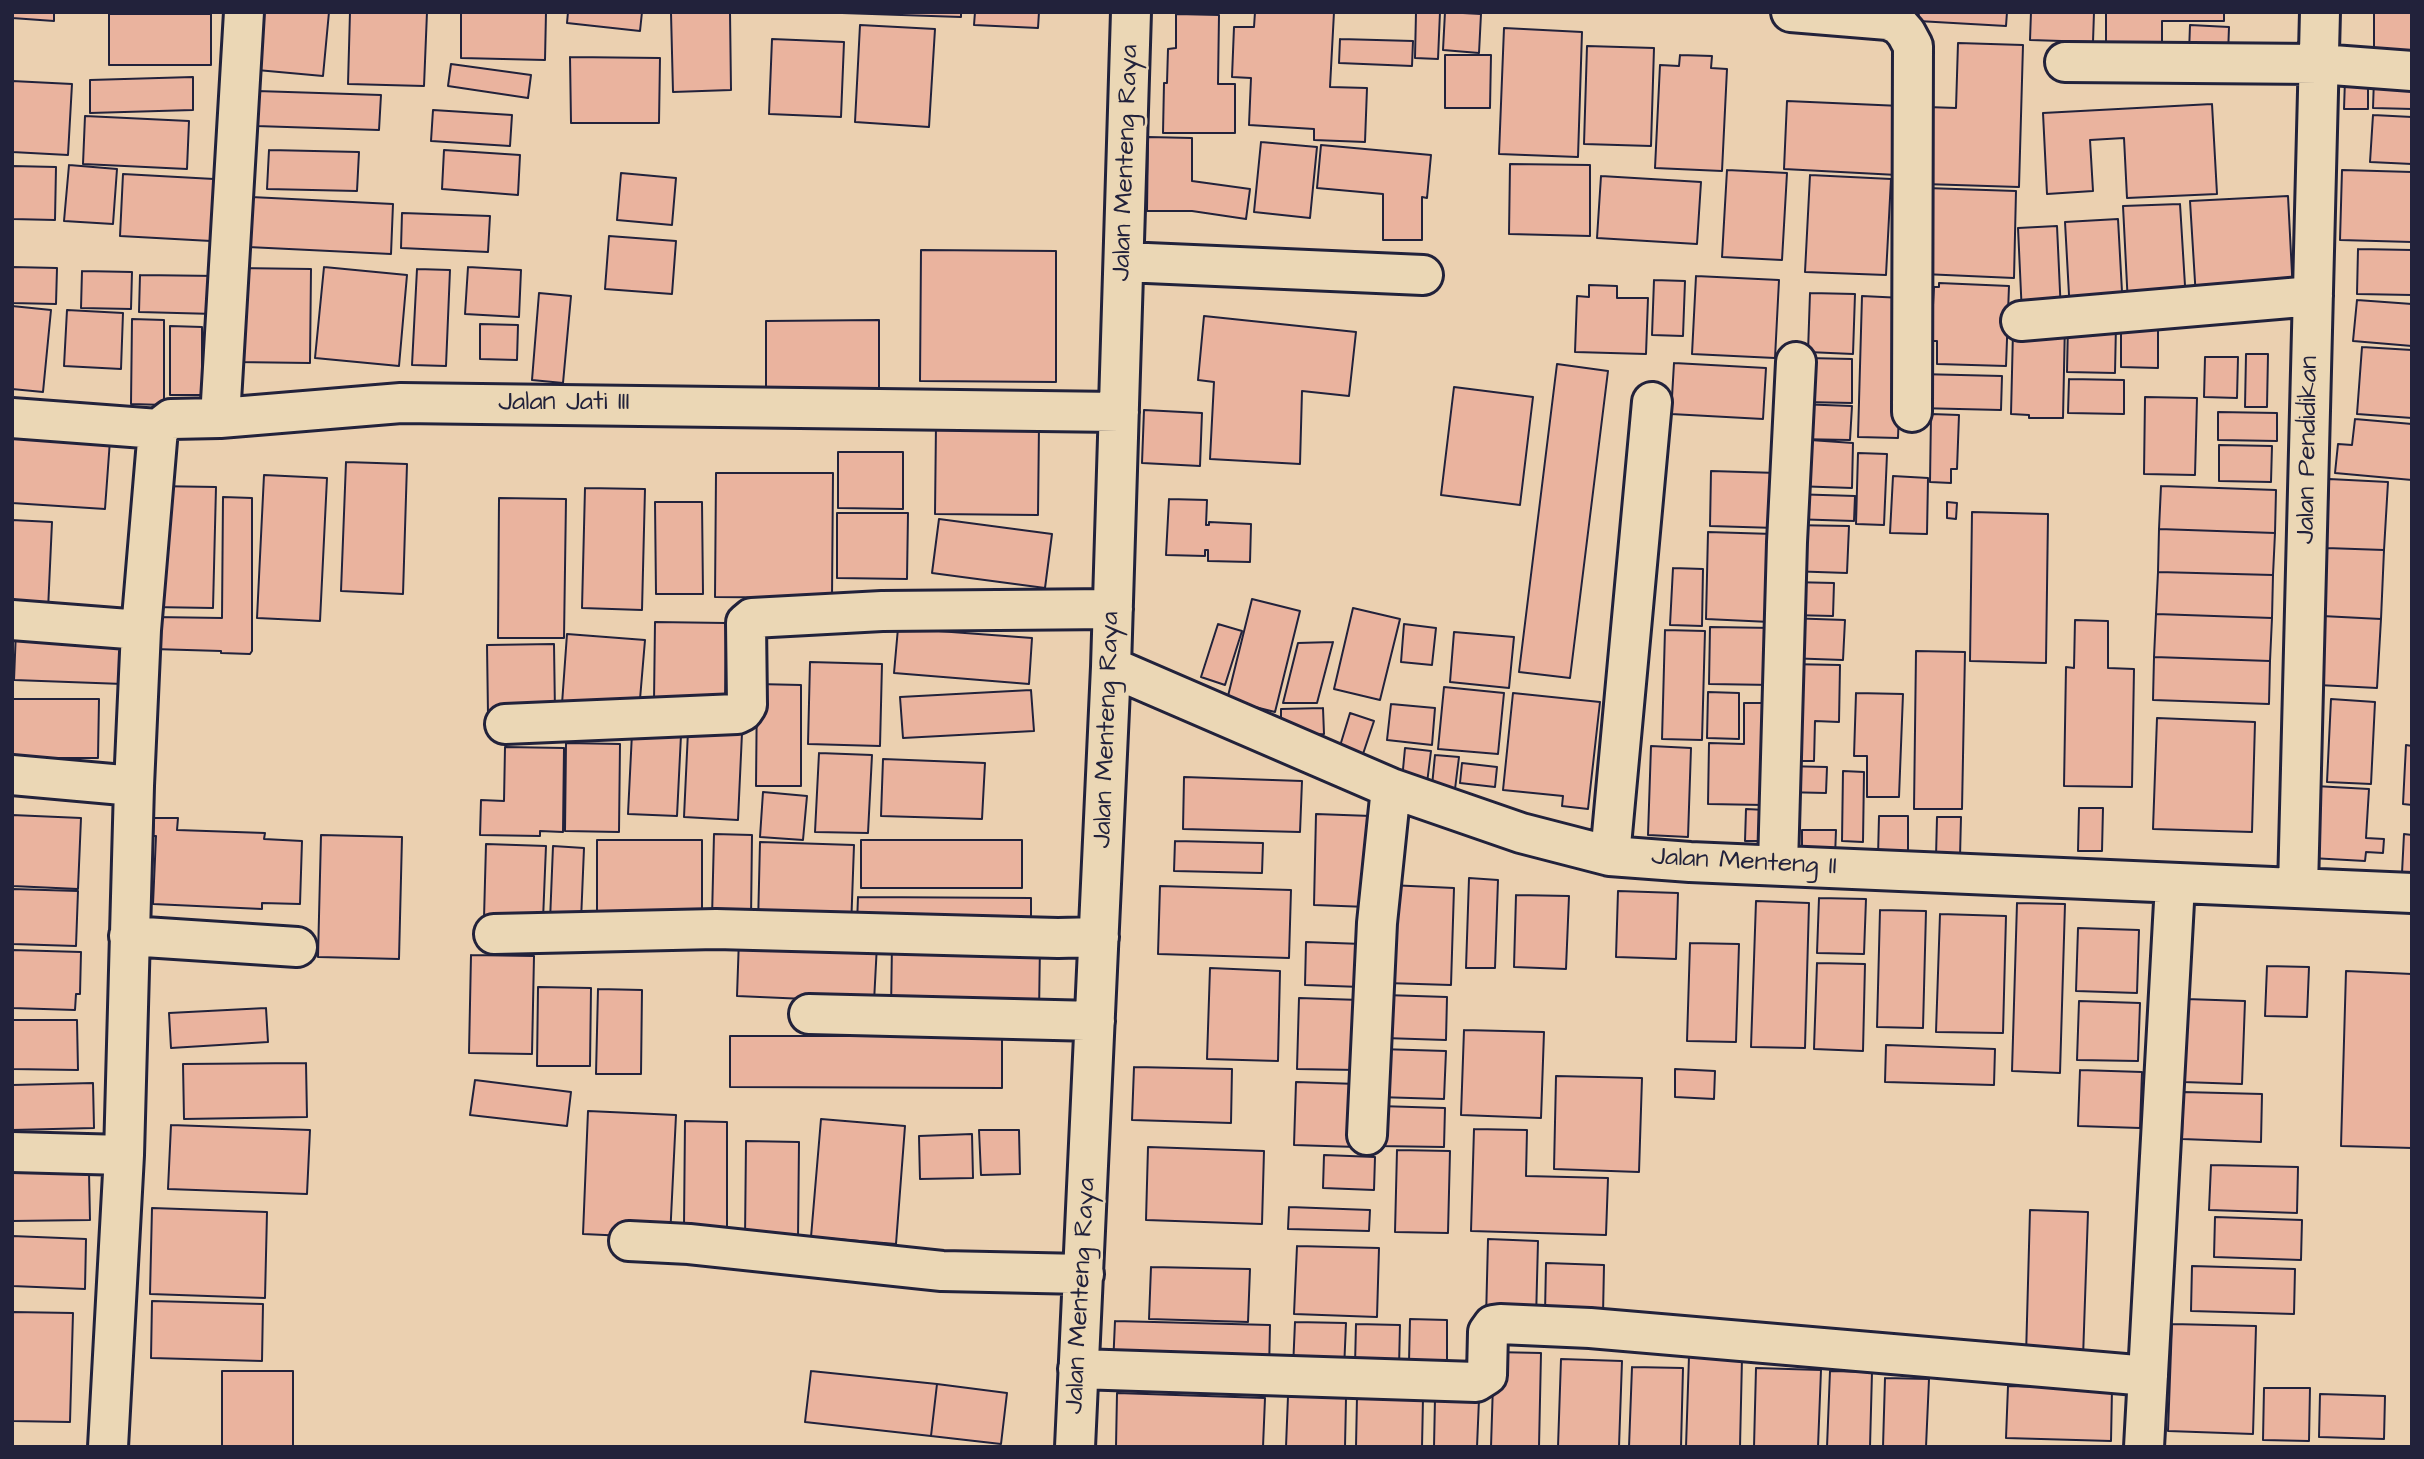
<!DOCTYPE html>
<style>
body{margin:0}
#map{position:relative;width:2424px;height:1459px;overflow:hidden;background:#ebd0b0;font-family:"Architects Daughter",sans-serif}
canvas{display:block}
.frame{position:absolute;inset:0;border:14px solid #22223b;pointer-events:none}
</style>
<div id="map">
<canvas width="2424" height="1459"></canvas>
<div class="frame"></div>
</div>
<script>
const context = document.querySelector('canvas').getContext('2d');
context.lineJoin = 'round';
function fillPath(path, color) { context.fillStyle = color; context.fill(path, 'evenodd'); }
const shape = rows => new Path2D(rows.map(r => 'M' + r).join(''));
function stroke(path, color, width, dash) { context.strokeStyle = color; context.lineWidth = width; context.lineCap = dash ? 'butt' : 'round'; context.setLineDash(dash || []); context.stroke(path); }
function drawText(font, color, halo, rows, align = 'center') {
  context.font = font + ' "Architects Daughter",sans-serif'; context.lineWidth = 5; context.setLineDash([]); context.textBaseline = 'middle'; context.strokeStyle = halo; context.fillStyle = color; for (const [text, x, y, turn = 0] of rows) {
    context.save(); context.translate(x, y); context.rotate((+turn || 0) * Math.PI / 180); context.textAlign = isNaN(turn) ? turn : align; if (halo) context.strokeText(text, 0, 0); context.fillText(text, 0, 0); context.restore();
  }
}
const building = shape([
 [12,12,54,12,54,21,12,18,12,12],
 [252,12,329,12,323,76,246,69,252,12],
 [350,12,427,12,424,86,348,84,350,12],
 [461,12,546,12,545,60,461,58,461,12],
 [568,12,642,12,640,31,567,23,568,12],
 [730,12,731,90,673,92,671,13,730,12],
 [842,12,961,12,961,17,842,13,842,12],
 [975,12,1039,12,1038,28,974,25,975,12],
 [1255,12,1334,12,1330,87,1367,88,1365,142,1314,140,1314,129,1249,125,1251,78,1232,77,1234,27,1254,27,1255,12],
 [1416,12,1440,12,1438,59,1415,58,1416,12],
 [1445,12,1481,14,1479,53,1443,50,1445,12],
 [1919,12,2007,12,2006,26,1918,21,1919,12],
 [2031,12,2094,12,2093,42,2030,40,2031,12],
 [2106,12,2224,12,2224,21,2162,21,2162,48,2106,48,2106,12],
 [2374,12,2412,12,2412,65,2374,65,2374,12],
 [109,14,211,14,211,65,109,65,109,14],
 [1176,14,1219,15,1218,84,1235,84,1235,133,1163,133,1164,83,1167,83,1168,49,1176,48,1176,14],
 [860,25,935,29,929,127,855,122,860,25],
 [2190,25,2229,27,2228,55,2189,53,2190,25],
 [1504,28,1582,32,1578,157,1499,154,1504,28],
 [772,39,844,42,841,117,769,114,772,39],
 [1340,39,1413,41,1412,66,1339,63,1340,39],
 [1958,43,2023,45,2019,187,1924,184,1927,107,1956,108,1958,43],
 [1587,46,1654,48,1651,146,1584,144,1587,46],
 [1445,55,1491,55,1490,108,1445,108,1445,55],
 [1680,55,1712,56,1711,68,1727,69,1722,171,1655,168,1660,65,1679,66,1680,55],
 [570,57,660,58,659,123,571,123,570,57],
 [451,64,531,75,528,98,448,86,451,64],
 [193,77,193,110,90,113,90,80,193,77],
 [2374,78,2412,79,2412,109,2373,108,2374,78],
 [2345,79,2368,80,2368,109,2344,109,2345,79],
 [12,81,72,84,68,155,12,152,12,81],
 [257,91,381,95,379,130,256,126,257,91],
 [1787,101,1901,106,1897,175,1784,169,1787,101],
 [2212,104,2217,194,2127,198,2124,138,2090,140,2093,191,2047,194,2043,113,2212,104],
 [433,110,512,115,510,146,431,141,433,110],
 [2373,115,2412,117,2412,164,2370,162,2373,115],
 [85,116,189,121,187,169,83,164,85,116],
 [1148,137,1192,138,1192,181,1250,189,1246,219,1192,211,1147,211,1148,137],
 [1261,142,1317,147,1310,218,1254,212,1261,142],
 [1321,145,1431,155,1427,198,1422,197,1422,240,1383,240,1383,194,1317,188,1321,145],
 [269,150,359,152,357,191,267,189,269,150],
 [444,150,520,155,518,195,442,189,444,150],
 [1510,164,1590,165,1590,236,1509,234,1510,164],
 [69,165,117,169,113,224,64,221,69,165],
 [12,166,56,167,55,220,12,219,12,166],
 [1727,170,1787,173,1782,260,1722,257,1727,170],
 [2342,170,2412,172,2412,242,2340,240,2342,170],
 [621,173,676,178,672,225,617,220,621,173],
 [123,174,214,179,211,241,120,236,123,174],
 [1810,175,1891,179,1886,275,1805,272,1810,175],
 [1601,176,1701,182,1697,244,1597,238,1601,176],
 [1926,188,2016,191,2014,278,1923,274,1926,188],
 [2288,196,2293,293,2196,298,2190,201,2288,196],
 [251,197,393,204,391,254,248,247,251,197],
 [2180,204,2186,302,2128,305,2123,206,2180,204],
 [402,213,490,216,488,252,401,248,402,213],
 [2118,219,2123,310,2070,313,2065,222,2118,219],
 [2057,226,2061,313,2022,315,2018,228,2057,226],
 [609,236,676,241,672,294,605,289,609,236],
 [2358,249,2412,250,2412,295,2357,294,2358,249],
 [921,250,1056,251,1056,382,920,381,921,250],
 [12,267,57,268,56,304,12,303,12,267],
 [324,267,407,275,399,366,315,358,324,267],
 [468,267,521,270,519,317,465,314,468,267],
 [236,268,311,269,310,363,235,362,236,268],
 [417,269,450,270,446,366,412,365,417,269],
 [82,271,132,272,131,309,81,308,82,271],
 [140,275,217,276,215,314,139,312,140,275],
 [1696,276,1779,280,1775,358,1692,354,1696,276],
 [1654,280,1685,281,1683,336,1652,335,1654,280],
 [1939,283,2009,286,2006,366,1937,364,1937,341,1931,341,1934,287,1939,287,1939,283],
 [1589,285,1617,286,1617,298,1648,298,1646,354,1575,352,1577,296,1589,297,1589,285],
 [539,293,571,296,563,383,532,380,539,293],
 [1810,293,1855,294,1853,354,1808,352,1810,293],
 [1862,296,1903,298,1898,438,1858,437,1862,296],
 [2357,300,2412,304,2412,346,2353,341,2357,300],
 [12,306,51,310,43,392,12,389,12,306],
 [67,310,123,313,121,369,64,366,67,310],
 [1204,316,1356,332,1349,396,1302,391,1300,464,1210,459,1214,382,1198,380,1204,316],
 [2121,318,2158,319,2158,368,2121,367,2121,318],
 [132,319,164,320,164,405,131,404,132,319],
 [879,320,879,396,766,396,766,321,879,320],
 [2065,322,2063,418,2029,418,2029,415,2011,414,2013,331,2065,322],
 [480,324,518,325,517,360,480,359,480,324],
 [2068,324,2116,324,2115,373,2067,372,2068,324],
 [170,326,202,327,202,395,170,395,170,326],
 [2362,347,2412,350,2412,418,2357,414,2362,347],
 [2246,354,2268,354,2267,407,2245,407,2246,354],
 [2205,357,2238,357,2237,398,2204,397,2205,357],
 [1807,358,1852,359,1852,403,1805,402,1807,358],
 [1674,363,1766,368,1763,419,1671,414,1674,363],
 [1557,364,1608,371,1570,678,1519,672,1557,364],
 [1919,374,2002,376,2001,410,1917,408,1919,374],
 [2069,379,2124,380,2124,414,2068,413,2069,379],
 [1454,387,1533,397,1520,505,1441,495,1454,387],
 [2145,397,2197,398,2195,475,2144,474,2145,397],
 [1797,404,1852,406,1850,440,1796,439,1797,404],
 [1144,410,1202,413,1200,466,1142,463,1144,410],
 [2218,412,2277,413,2277,441,2218,440,2218,412],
 [1931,414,1959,415,1957,469,1951,469,1951,483,1930,482,1931,414],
 [2355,419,2412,424,2412,480,2335,473,2338,444,2352,445,2355,419],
 [936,423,1039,424,1038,515,935,514,936,423],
 [12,433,110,440,105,509,12,503,12,433],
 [1796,439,1853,443,1852,488,1794,486,1796,439],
 [2219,445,2272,446,2271,482,2219,481,2219,445],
 [838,452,903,452,903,509,838,508,838,452],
 [1858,453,1887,454,1884,525,1856,524,1858,453],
 [346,462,407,464,403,594,341,591,346,462],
 [1711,471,1778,473,1776,528,1710,526,1711,471],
 [716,473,833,473,832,598,715,597,716,473],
 [264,475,327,478,320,621,257,618,264,475],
 [1893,476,1928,478,1927,534,1890,533,1893,476],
 [2329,479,2388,482,2384,550,2326,548,2329,479],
 [154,486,216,487,213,608,152,607,154,486],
 [2161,486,2276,490,2275,533,2159,529,2161,486],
 [585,488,645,489,642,610,582,608,585,488],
 [1791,494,1855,496,1854,521,1791,519,1791,494],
 [223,497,252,498,252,651,250,654,221,653,221,651,153,649,154,617,222,618,223,497],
 [499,498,566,499,564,638,498,638,499,498],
 [1169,499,1207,500,1206,525,1209,525,1209,522,1251,524,1250,562,1208,561,1208,550,1205,550,1205,556,1166,555,1169,499],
 [655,502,702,502,703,594,656,594,655,502],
 [1947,502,1957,503,1956,519,1947,518,1947,502],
 [1972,512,2048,514,2046,663,1970,661,1972,512],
 [837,513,908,513,907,579,837,578,837,513],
 [939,519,1052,534,1045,588,932,573,939,519],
 [12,520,52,522,48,610,12,609,12,520],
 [1790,525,1849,526,1847,573,1788,571,1790,525],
 [2159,529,2275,533,2273,575,2158,572,2159,529],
 [1708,532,1773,534,1770,622,1706,619,1708,532],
 [2326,548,2384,550,2381,619,2322,616,2326,548],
 [1673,568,1703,569,1702,626,1670,625,1673,568],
 [2158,572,2273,575,2272,618,2156,614,2158,572],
 [1791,582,1834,583,1833,616,1791,615,1791,582],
 [1252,599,1300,611,1275,712,1227,700,1252,599],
 [1353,608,1400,619,1380,700,1334,689,1353,608],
 [2156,614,2272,618,2270,661,2154,657,2156,614],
 [2322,616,2381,619,2377,688,2318,685,2322,616],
 [1787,618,1845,620,1843,660,1786,658,1787,618],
 [2075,620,2108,621,2108,668,2134,669,2132,787,2064,786,2066,667,2074,668,2075,620],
 [655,622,726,623,725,702,654,701,655,622],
 [1218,624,1242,631,1225,685,1201,677,1218,624],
 [1404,624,1436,628,1432,665,1401,662,1404,624],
 [1710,627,1774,628,1773,685,1709,684,1710,627],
 [898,628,1032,638,1029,684,894,673,898,628],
 [16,630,125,634,123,684,14,680,16,630],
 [1665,630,1705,631,1702,740,1662,739,1665,630],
 [1454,632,1514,637,1509,688,1450,682,1454,632],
 [567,634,645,640,639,711,562,704,567,634],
 [1333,642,1317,703,1283,703,1298,643,1333,642],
 [554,644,555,713,488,714,487,645,554,644],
 [1916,651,1965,652,1962,809,1914,809,1916,651],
 [2154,657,2270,661,2269,704,2153,700,2154,657],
 [810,662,882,664,880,746,808,744,810,662],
 [1788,664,1840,665,1839,722,1815,721,1814,761,1787,761,1788,664],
 [757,684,801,685,801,786,756,786,757,684],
 [1444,687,1504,693,1498,754,1438,749,1444,687],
 [1031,690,1034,731,903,738,900,697,1031,690],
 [1708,692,1739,693,1739,739,1707,738,1708,692],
 [1513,693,1600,702,1588,809,1562,806,1563,796,1503,790,1513,693],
 [1856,693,1903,694,1899,797,1867,797,1867,756,1854,756,1856,693],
 [12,699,99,699,98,758,12,758,12,699],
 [2331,699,2375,702,2371,784,2327,782,2331,699],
 [1744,703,1770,703,1764,805,1708,804,1709,743,1744,744,1744,703],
 [1391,704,1435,708,1432,745,1387,740,1391,704],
 [1323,708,1324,734,1281,735,1281,709,1323,708],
 [1350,713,1374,721,1363,754,1340,746,1350,713],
 [2157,718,2255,722,2252,832,2153,829,2157,718],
 [688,731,742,733,738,820,684,817,688,731],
 [632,733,681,735,677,816,628,814,632,733],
 [566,743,620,744,619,832,565,831,566,743],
 [2406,745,2412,746,2412,805,2403,804,2406,745],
 [1651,746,1691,748,1688,837,1648,835,1651,746],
 [505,747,564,748,563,832,540,831,540,836,480,835,481,800,504,801,505,747],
 [1405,748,1431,751,1427,783,1402,780,1405,748],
 [819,753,872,755,868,833,815,832,819,753],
 [1435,755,1459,757,1455,789,1432,786,1435,755],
 [883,759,985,763,982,819,881,816,883,759],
 [1462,763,1497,767,1495,787,1460,783,1462,763],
 [1783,766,1827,767,1826,793,1782,792,1783,766],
 [1843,771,1864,772,1863,842,1842,841,1843,771],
 [1184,777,1302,781,1300,832,1183,829,1184,777],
 [2315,786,2369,789,2366,838,2384,839,2383,853,2366,852,2365,861,2311,858,2315,786],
 [763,792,807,796,803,840,760,837,763,792],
 [2079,808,2103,808,2102,851,2078,851,2079,808],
 [1746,809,1766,810,1766,841,1745,841,1746,809],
 [1316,814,1371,816,1368,907,1314,905,1316,814],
 [12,815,81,818,78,889,12,886,12,815],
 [1879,816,1908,816,1908,857,1878,857,1879,816],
 [1937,817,1961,817,1960,857,1936,857,1937,817],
 [154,818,178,818,177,830,265,833,264,839,302,841,300,904,262,903,262,909,153,904,156,836,153,836,154,818],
 [1802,830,1836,830,1835,857,1802,857,1802,830],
 [714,834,752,835,751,919,712,918,714,834],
 [2404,834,2412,835,2412,874,2402,873,2404,834],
 [321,835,402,837,399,959,318,957,321,835],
 [597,840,702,840,702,918,597,918,597,840],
 [861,840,1022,840,1022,888,861,888,861,840],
 [1175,841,1263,843,1262,873,1174,871,1175,841],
 [760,842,854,845,851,929,758,925,760,842],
 [486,844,546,846,543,920,484,918,486,844],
 [553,846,584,848,581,921,550,921,553,846],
 [1469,878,1498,880,1495,968,1466,968,1469,878],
 [1389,885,1454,888,1451,985,1386,983,1389,885],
 [1160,886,1291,890,1289,958,1158,954,1160,886],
 [12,889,78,891,76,946,12,944,12,889],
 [1618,891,1678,893,1676,959,1616,957,1618,891],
 [1516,895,1569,896,1566,969,1514,967,1516,895],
 [858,897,1031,898,1031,924,857,924,858,897],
 [1819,898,1866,899,1864,954,1817,953,1819,898],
 [1756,901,1809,903,1805,1048,1751,1047,1756,901],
 [2017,903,2065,904,2060,1073,2012,1071,2017,903],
 [1880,910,1926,911,1923,1028,1877,1027,1880,910],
 [1940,914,2006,916,2003,1033,1936,1032,1940,914],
 [2078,928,2139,930,2137,993,2076,991,2078,928],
 [739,938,877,944,874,1002,737,996,739,938],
 [1306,942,1363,944,1361,987,1305,985,1306,942],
 [892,943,1040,945,1039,1013,891,1011,892,943],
 [1690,943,1739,944,1736,1042,1687,1041,1690,943],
 [12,950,81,952,80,994,76,994,75,1010,12,1008,12,950],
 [471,955,534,956,532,1054,469,1053,471,955],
 [1817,963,1865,964,1863,1051,1814,1049,1817,963],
 [2267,966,2309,967,2307,1017,2265,1016,2267,966],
 [1210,968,1280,971,1278,1061,1207,1059,1210,968],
 [2346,971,2412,974,2412,1148,2341,1146,2346,971],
 [538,987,591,988,590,1066,537,1066,538,987],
 [598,989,642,990,641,1074,596,1074,598,989],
 [1385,995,1447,997,1446,1040,1384,1038,1385,995],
 [1299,998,1360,1000,1358,1070,1297,1069,1299,998],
 [2186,999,2245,1001,2242,1084,2183,1082,2186,999],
 [2079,1001,2140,1003,2138,1061,2077,1060,2079,1001],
 [266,1008,268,1042,171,1048,169,1013,266,1008],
 [12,1020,77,1020,78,1070,12,1069,12,1020],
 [1464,1030,1544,1032,1541,1118,1461,1115,1464,1030],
 [730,1036,1002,1036,1002,1088,730,1087,730,1036],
 [1886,1045,1995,1049,1994,1085,1885,1082,1886,1045],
 [1379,1049,1446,1051,1444,1099,1377,1097,1379,1049],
 [306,1063,307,1117,184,1119,183,1064,306,1063],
 [1134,1067,1232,1069,1231,1123,1132,1120,1134,1067],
 [1675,1069,1715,1071,1714,1099,1675,1097,1675,1069],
 [2080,1070,2142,1072,2140,1128,2078,1126,2080,1070],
 [1556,1076,1642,1078,1639,1172,1554,1169,1556,1076],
 [475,1080,571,1092,567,1126,470,1115,475,1080],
 [1296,1082,1358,1084,1357,1147,1294,1145,1296,1082],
 [93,1083,94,1128,12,1130,12,1085,93,1083],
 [2183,1092,2262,1094,2261,1142,2182,1139,2183,1092],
 [1379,1106,1445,1108,1444,1147,1378,1146,1379,1106],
 [588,1111,676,1115,670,1238,583,1234,588,1111],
 [821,1119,905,1126,896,1244,811,1237,821,1119],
 [685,1121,727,1122,727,1227,684,1226,685,1121],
 [171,1125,310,1130,307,1194,168,1189,171,1125],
 [1474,1129,1527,1130,1526,1176,1608,1178,1606,1235,1471,1231,1474,1129],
 [979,1130,1019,1130,1020,1174,981,1175,979,1130],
 [972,1134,973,1178,920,1179,919,1136,972,1134],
 [746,1141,799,1142,798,1239,745,1239,746,1141],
 [1148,1147,1264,1151,1262,1224,1146,1220,1148,1147],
 [1397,1150,1450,1151,1448,1233,1395,1232,1397,1150],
 [1324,1155,1375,1157,1374,1190,1323,1188,1324,1155],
 [2211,1165,2298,1167,2297,1213,2209,1210,2211,1165],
 [89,1172,90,1220,12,1221,12,1173,89,1172],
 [1289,1207,1370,1210,1369,1231,1288,1229,1289,1207],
 [152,1208,267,1212,265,1298,150,1294,152,1208],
 [2030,1210,2088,1212,2083,1358,2026,1356,2030,1210],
 [2215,1217,2302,1220,2301,1260,2214,1257,2215,1217],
 [12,1236,86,1239,85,1289,12,1286,12,1236],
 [1488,1239,1538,1241,1536,1320,1486,1319,1488,1239],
 [1297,1246,1379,1248,1377,1317,1294,1314,1297,1246],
 [1546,1263,1604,1265,1603,1315,1545,1313,1546,1263],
 [2192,1266,2295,1269,2294,1314,2191,1311,2192,1266],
 [1151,1267,1250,1269,1248,1322,1149,1319,1151,1267],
 [152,1301,263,1304,262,1361,151,1358,152,1301],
 [12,1312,73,1313,70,1422,12,1421,12,1312],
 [1410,1319,1447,1320,1447,1363,1409,1362,1410,1319],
 [1115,1321,1270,1325,1269,1371,1113,1366,1115,1321],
 [1295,1322,1346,1323,1344,1370,1293,1368,1295,1322],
 [1356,1324,1400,1325,1399,1367,1355,1365,1356,1324],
 [2172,1324,2256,1326,2253,1434,2168,1431,2172,1324],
 [1494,1352,1541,1353,1539,1447,1491,1447,1494,1352],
 [1689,1356,1742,1358,1740,1447,1686,1447,1689,1356],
 [1561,1359,1622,1361,1619,1447,1558,1447,1561,1359],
 [1632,1367,1683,1368,1681,1447,1629,1447,1632,1367],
 [1756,1368,1821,1370,1818,1447,1754,1447,1756,1368],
 [222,1371,293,1371,293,1447,222,1447,222,1371],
 [811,1371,937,1384,931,1436,805,1422,811,1371],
 [1830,1371,1872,1372,1870,1447,1827,1447,1830,1371],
 [1885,1378,1929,1379,1926,1447,1883,1447,1885,1378],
 [937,1384,1007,1393,1001,1444,931,1436,937,1384],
 [2008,1386,2112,1389,2111,1441,2006,1438,2008,1386],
 [2264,1388,2310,1388,2309,1441,2263,1440,2264,1388],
 [1117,1393,1265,1398,1263,1447,1116,1447,1117,1393],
 [2320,1394,2385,1396,2384,1439,2319,1437,2320,1394],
 [1288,1396,1346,1398,1345,1447,1286,1447,1288,1396],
 [1357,1396,1423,1398,1422,1447,1356,1447,1357,1396],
 [1435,1398,1479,1399,1477,1447,1434,1447,1435,1398]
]);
fillPath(building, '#eab39e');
stroke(building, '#22223b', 2);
const minor = shape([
 [1791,12,1888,20,1899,25,1906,33,1913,46,1912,412],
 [2065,62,2319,64,2412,71],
 [1124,262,1423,275],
 [2021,321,2313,296],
 [12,418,158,429,171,419,220,418,401,403,1119,412],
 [220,418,244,12],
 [12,620,141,630],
 [1111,667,1391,788,1521,833,1610,856,1690,862,2412,893],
 [505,724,737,714,743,711,747,705,746,623,752,618,882,611,1113,609],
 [12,775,134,786],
 [1610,856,1652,402],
 [1778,865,1787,542,1796,362],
 [2298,888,2320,12],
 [494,934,716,929,1058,938,1099,937],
 [129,936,297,947],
 [809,1014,1095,1021],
 [1367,1135,1377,923,1391,788],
 [12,1152,124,1155],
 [629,1241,689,1244,942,1271,1084,1274],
 [1078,1369,1476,1382,1487,1375,1488,1332,1493,1325,1500,1324,1590,1328,2148,1376],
 [108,1447,124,1155,134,786,141,630,158,429],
 [1075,1447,1111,667,1131,12],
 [2144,1447,2175,884]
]);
stroke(minor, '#22223b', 44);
stroke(minor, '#ebd7b5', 38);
drawText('26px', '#22223b', '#ebd7b5', [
 ["Jalan Menteng Raya",1127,163,-88],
 ["Jalan Jati III",564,404],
 ["Jalan Pendidikan",2309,450,-89],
 ["Jalan Menteng Raya",1108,730,-88],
 ["Jalan Menteng II",1744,863,3],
 ["Jalan Menteng Raya",1082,1296,-87]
]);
</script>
